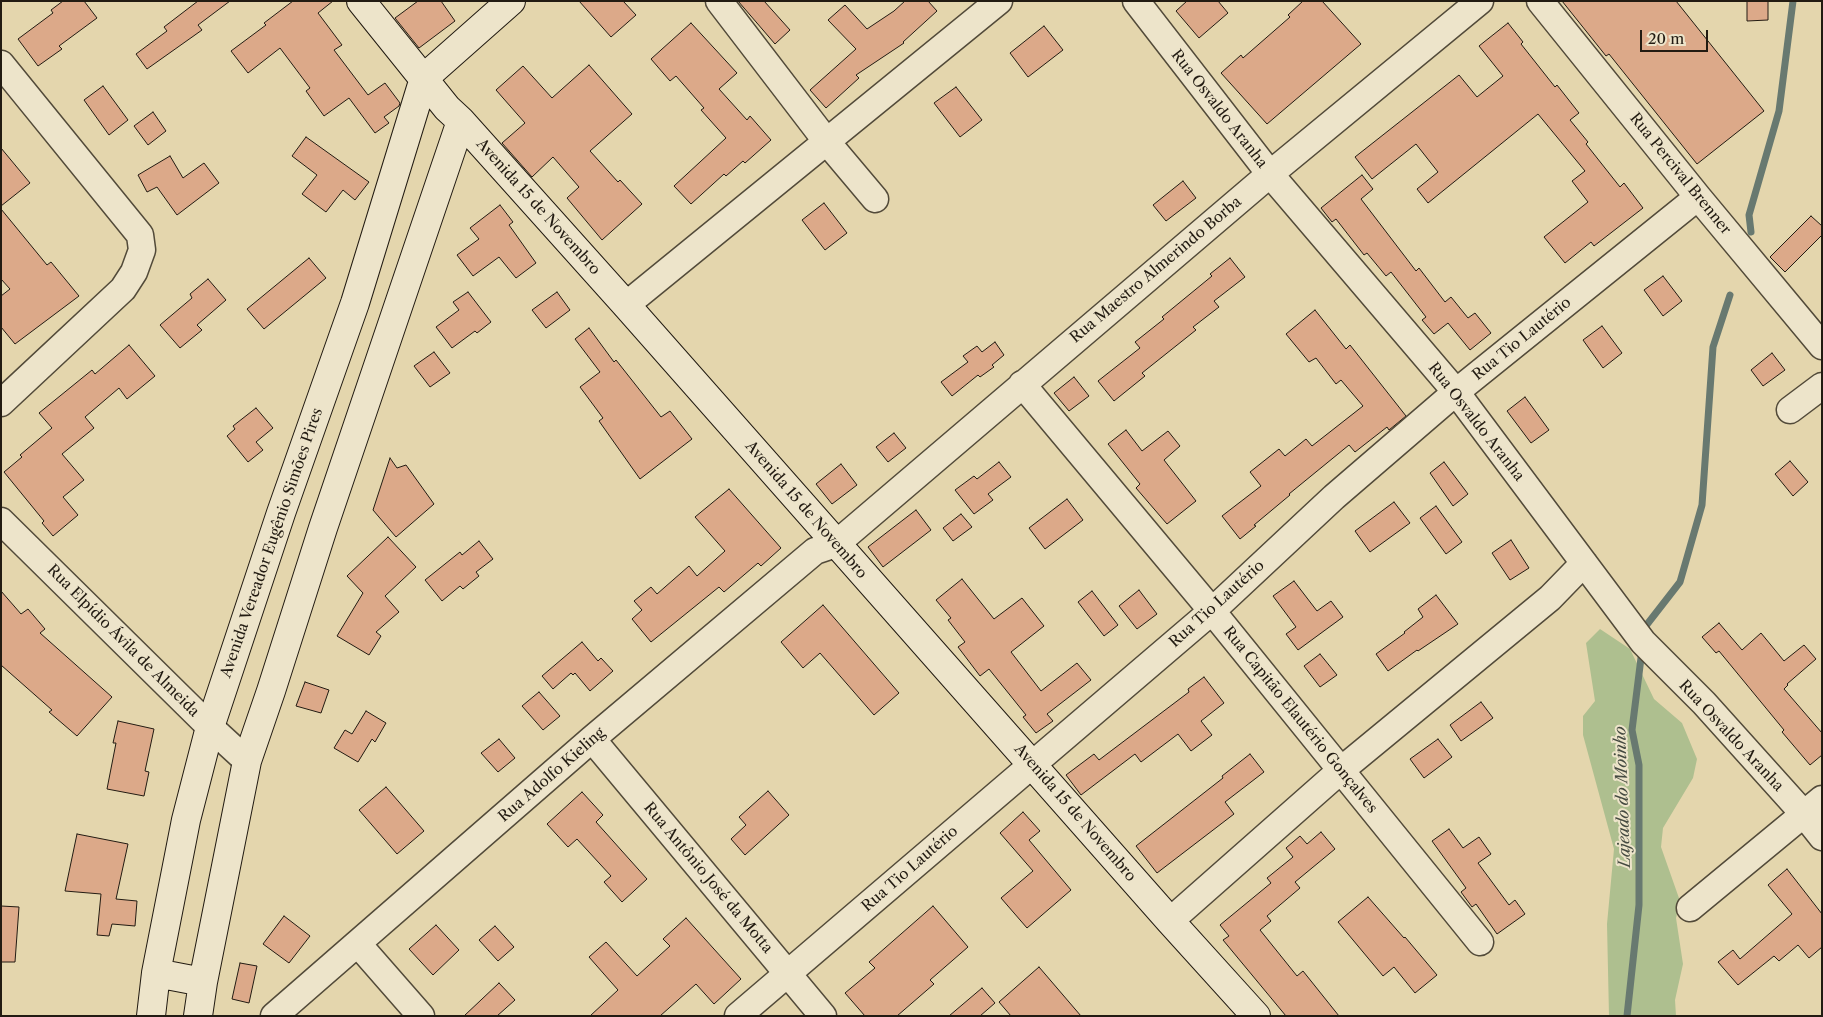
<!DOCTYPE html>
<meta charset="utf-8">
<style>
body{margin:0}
#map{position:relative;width:1823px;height:1017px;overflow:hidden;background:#e4d6ad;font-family:"Libre Caslon Text",serif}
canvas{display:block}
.frame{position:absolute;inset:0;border:2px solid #221b12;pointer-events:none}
.scale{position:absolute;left:1640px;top:30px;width:68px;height:22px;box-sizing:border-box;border:2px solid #221b12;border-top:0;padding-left:6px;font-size:15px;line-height:18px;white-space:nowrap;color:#221b12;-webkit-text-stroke:4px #ede4ca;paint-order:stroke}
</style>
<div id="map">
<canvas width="1823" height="1017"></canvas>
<div class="frame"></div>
<div class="scale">20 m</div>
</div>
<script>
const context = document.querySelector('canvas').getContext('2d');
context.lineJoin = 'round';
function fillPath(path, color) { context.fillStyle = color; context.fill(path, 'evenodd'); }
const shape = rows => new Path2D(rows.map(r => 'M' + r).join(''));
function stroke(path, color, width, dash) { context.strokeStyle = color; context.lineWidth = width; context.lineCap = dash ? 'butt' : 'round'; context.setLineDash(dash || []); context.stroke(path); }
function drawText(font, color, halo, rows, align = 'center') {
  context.font = font + ' "Libre Caslon Text",serif'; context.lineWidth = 4; context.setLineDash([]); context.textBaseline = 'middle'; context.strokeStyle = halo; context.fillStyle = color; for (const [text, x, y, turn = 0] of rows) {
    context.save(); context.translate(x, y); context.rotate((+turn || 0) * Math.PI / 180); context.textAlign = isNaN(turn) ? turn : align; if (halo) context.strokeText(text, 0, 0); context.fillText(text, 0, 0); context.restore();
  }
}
fillPath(shape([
 [1600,629,1630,649,1654,699,1682,723,1697,759,1693,778,1663,828,1661,847,1680,901,1676,918,1683,964,1675,1000,1676,1016,1609,1016,1607,924,1614,849,1583,735,1583,716,1595,701,1586,643]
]), '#aebf8f');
stroke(shape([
 [1751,232,1749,215,1779,111,1793,1],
 [1645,632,1645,627,1680,582,1702,505,1713,347,1730,295],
 [1627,1016,1639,905,1639,765,1632,730,1642,650]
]), '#687970', 7);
const building = shape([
 [63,1,84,1,97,18,59,46,62,49,38,66,18,39,53,13,51,10,63,1],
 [198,1,230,1,198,25,202,30,147,69,136,54,167,31,164,27,198,1],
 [293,1,333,1,318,13,342,45,334,50,368,95,385,83,400,103,399,106,384,117,389,123,375,133,349,98,324,116,306,91,310,88,280,48,248,73,231,51,266,25,264,23,293,1],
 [418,1,441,1,455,21,419,48,395,18,418,1],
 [579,1,623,1,636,15,611,37,579,1],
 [738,1,764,1,790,30,775,44,738,1],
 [905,1,928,1,937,11,903,42,904,43,856,75,859,78,826,108,810,90,856,49,828,20,845,5,867,29,894,11,905,1],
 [1187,1,1218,1,1228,13,1199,38,1176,11,1187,1],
 [1303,1,1322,1,1361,44,1267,124,1221,73,1241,55,1243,58,1290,17,1288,15,1303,1],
 [1562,1,1676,1,1764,111,1697,164,1609,54,1606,56,1562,1],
 [1747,1,1768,1,1768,20,1747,21,1747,1],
 [691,23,737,73,719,89,747,120,750,116,771,140,745,163,743,161,726,176,724,174,691,204,674,186,726,138,701,110,704,108,676,76,670,81,651,59,691,23],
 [1508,23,1523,42,1521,44,1555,87,1557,85,1579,113,1570,120,1588,142,1586,144,1620,187,1624,183,1643,208,1594,246,1591,242,1565,263,1544,237,1588,202,1572,181,1585,171,1538,114,1428,203,1417,189,1438,172,1416,144,1372,179,1355,157,1459,75,1477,97,1503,76,1479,46,1508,23],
 [1044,26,1063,50,1028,77,1010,53,1044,26],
 [589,65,632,114,590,151,618,182,620,180,642,204,602,240,567,198,579,187,553,157,532,177,502,143,525,123,496,90,523,66,552,98,589,65],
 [103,86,128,120,109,135,84,100,103,86],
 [956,87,982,120,960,137,934,103,956,87],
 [153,112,166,131,148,145,134,126,153,112],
 [306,137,369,182,355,200,343,190,326,212,302,194,317,175,292,156,306,137],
 [1,148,30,183,1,206,1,148],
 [170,156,183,178,204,163,219,183,177,215,157,187,147,192,138,175,170,156],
 [1362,175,1373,189,1361,199,1416,271,1419,268,1445,302,1451,297,1468,318,1475,313,1491,333,1470,350,1448,323,1434,334,1422,320,1426,317,1391,272,1386,276,1367,253,1364,255,1336,219,1332,222,1321,208,1362,175],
 [1183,181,1196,198,1166,221,1153,205,1183,181],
 [824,203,847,233,825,250,802,220,824,203],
 [500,205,513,222,509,225,536,263,516,278,499,257,473,276,457,255,479,239,470,228,500,205],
 [1,209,47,265,51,262,79,296,15,344,1,327,1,296,10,289,1,279,1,209],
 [1811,216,1822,226,1822,235,1785,272,1770,257,1811,216],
 [309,258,326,278,264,329,247,309,309,258],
 [1230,258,1245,277,1214,301,1219,307,1193,327,1196,330,1142,373,1145,376,1114,401,1098,381,1140,348,1135,342,1164,319,1162,317,1212,276,1210,274,1230,258],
 [1663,276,1682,301,1663,316,1644,290,1663,276],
 [208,279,226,300,197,325,202,330,180,348,160,325,192,298,190,294,208,279],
 [468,292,491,322,477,333,475,331,452,348,436,327,459,310,453,302,468,292],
 [557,292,570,310,546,328,532,310,557,292],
 [1315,310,1346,349,1350,345,1406,416,1389,430,1387,427,1355,452,1349,445,1289,494,1290,495,1254,525,1256,526,1240,539,1222,516,1261,486,1250,472,1279,449,1285,456,1306,439,1312,446,1363,406,1341,380,1336,384,1316,358,1309,362,1286,334,1315,310],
 [1602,326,1622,353,1603,368,1583,340,1602,326],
 [589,328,614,362,616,360,661,417,670,411,692,439,640,479,599,421,603,418,580,387,600,372,575,339,589,328],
 [995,342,1004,355,992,365,994,367,980,377,978,375,952,396,941,382,968,362,963,356,977,346,982,352,995,342],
 [129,345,155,376,127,399,119,388,85,417,94,428,62,454,84,480,63,497,78,515,53,536,42,523,44,521,4,472,22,457,20,455,52,428,39,413,92,370,95,374,129,345],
 [434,352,450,373,430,387,414,366,434,352],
 [1772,353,1785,370,1763,386,1751,370,1772,353],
 [1074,377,1089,396,1069,411,1054,393,1074,377],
 [1525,397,1549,430,1531,443,1507,411,1525,397],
 [256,408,273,428,256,442,263,450,248,462,227,436,235,429,233,426,256,408],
 [1126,430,1142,451,1168,431,1180,446,1164,460,1196,501,1167,524,1136,488,1140,484,1108,444,1126,430],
 [894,433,906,448,888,462,876,447,894,433],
 [390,458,397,468,406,465,434,504,396,537,373,510,390,458],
 [1790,461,1808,482,1793,496,1775,474,1790,461],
 [999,462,1011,477,988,494,993,500,974,514,955,490,974,476,977,479,999,462],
 [1444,462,1468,494,1453,506,1430,473,1444,462],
 [841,464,857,485,832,504,816,484,841,464],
 [729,489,781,548,761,566,758,563,724,592,719,587,651,642,632,619,642,610,634,601,651,587,657,594,689,566,697,576,725,551,695,517,729,489],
 [1067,499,1083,520,1045,549,1029,528,1067,499],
 [1394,502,1410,523,1370,552,1355,531,1394,502],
 [1436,506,1462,542,1446,554,1420,518,1436,506],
 [916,510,931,530,883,567,868,547,916,510],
 [961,514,972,527,953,541,943,528,961,514],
 [388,537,416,567,385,596,399,612,376,632,381,636,369,655,337,636,363,593,347,576,388,537],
 [1511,540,1529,568,1510,580,1492,553,1511,540],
 [479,541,493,559,476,572,479,576,463,589,460,586,442,601,425,580,460,552,462,555,479,541],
 [962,579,994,619,1022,598,1044,626,1011,652,1041,691,1077,663,1091,680,1047,714,1053,721,1036,733,1023,717,1026,715,989,669,980,676,958,647,965,642,948,620,951,618,936,600,962,579],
 [1294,581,1317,611,1331,601,1343,617,1298,650,1286,634,1296,627,1273,596,1294,581],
 [1139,590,1157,614,1137,629,1119,606,1139,590],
 [1,591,21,614,28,609,45,629,40,633,112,697,77,736,49,712,52,710,1,665,1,591],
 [1092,591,1118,625,1104,636,1078,602,1092,591],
 [1436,595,1458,624,1418,651,1417,650,1388,671,1376,654,1405,633,1404,632,1423,617,1418,609,1436,595],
 [823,605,899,693,874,715,820,653,803,668,781,642,823,605],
 [1719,623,1742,650,1761,633,1784,661,1804,645,1816,659,1787,684,1788,685,1784,689,1822,733,1822,755,1810,765,1782,732,1784,730,1719,651,1716,653,1702,637,1719,623],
 [582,642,598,661,601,658,613,671,590,691,575,673,573,675,571,673,553,689,542,676,582,642],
 [1320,654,1337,675,1320,687,1304,666,1320,654],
 [1204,677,1224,703,1201,721,1212,735,1191,751,1178,734,1141,762,1135,754,1081,795,1066,775,1094,754,1099,760,1189,692,1188,689,1204,677],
 [305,682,329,690,321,713,296,706,305,682],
 [539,692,560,716,543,730,522,706,539,692],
 [1481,702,1493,718,1461,741,1450,725,1481,702],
 [366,711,386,723,375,742,372,739,358,762,334,748,345,730,352,734,366,711],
 [118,721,154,729,145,771,149,772,144,796,107,789,116,743,113,743,118,721],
 [499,739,515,758,498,772,481,753,499,739],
 [1438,739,1452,757,1424,778,1410,759,1438,739],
 [1250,754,1264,772,1225,802,1234,814,1157,873,1136,846,1223,778,1222,776,1250,754],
 [386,787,424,831,397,854,359,810,386,787],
 [768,791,789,815,745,855,731,839,746,825,739,817,768,791],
 [582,792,603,815,596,822,647,879,622,902,604,882,611,876,577,839,568,847,547,824,582,792],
 [1023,812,1040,831,1029,840,1071,890,1027,928,1001,898,1033,871,1000,833,1023,812],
 [1449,829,1463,848,1479,837,1491,854,1478,863,1509,905,1515,900,1525,914,1497,934,1476,904,1472,907,1461,892,1466,888,1432,841,1449,829],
 [1321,832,1335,849,1295,882,1300,888,1267,916,1271,921,1260,930,1297,976,1303,971,1339,1016,1286,1016,1223,940,1229,936,1220,925,1271,883,1267,878,1293,857,1286,848,1300,836,1307,844,1321,832],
 [77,834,128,844,116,899,137,901,135,926,112,924,109,936,97,935,101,894,65,891,77,834],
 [1787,869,1822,914,1822,947,1809,958,1798,945,1779,961,1774,956,1738,985,1718,962,1733,950,1740,959,1792,914,1768,885,1787,869],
 [1368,897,1404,938,1405,937,1437,975,1415,993,1394,967,1383,976,1338,922,1368,897],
 [1,906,19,907,15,962,1,962,1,906],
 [933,906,968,947,930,980,934,984,897,1016,865,1016,845,993,875,968,869,962,933,906],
 [284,916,310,936,289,963,263,944,284,916],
 [686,918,741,979,714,1004,696,984,660,1016,590,1016,618,990,589,957,606,942,637,976,670,946,663,939,686,918],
 [436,925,459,950,433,975,409,949,436,925],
 [495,926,514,947,498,961,479,940,495,926],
 [240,963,257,966,249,1003,232,999,240,963],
 [1039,967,1081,1016,1011,1016,999,1002,1039,967],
 [499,983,515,1000,497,1016,464,1016,499,983],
 [982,988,995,1003,980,1016,949,1016,982,988]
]);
fillPath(building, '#dca989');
stroke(building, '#221b12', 1);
const street = shape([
 [719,1,827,142,875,199],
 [1136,1,1270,174,1456,392,1643,642,1704,703,1803,813,1822,837],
 [1540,1,1698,197,1822,346],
 [1,64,140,235,142,250,134,272,123,289,1,403],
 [626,305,999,1],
 [1022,384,1212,611,1480,942],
 [1790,410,1822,386],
 [1,521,210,727,247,761],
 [592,739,823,1016],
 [1690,908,1822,799],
 [1170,921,1340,771,1550,598,1584,563],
 [358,944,421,1016],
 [274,1016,592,739,815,551,836,544,1270,174,1480,1],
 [738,1016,1212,611,1334,497,1456,392,1698,197]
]);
const secondary = shape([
 [361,1,447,108,461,121,626,305,1170,921,1256,1016],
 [156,973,203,982],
 [151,1016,156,973,186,820,210,727,281,513,355,303,424,78,511,1],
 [198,1016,203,982,247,761,271,691,323,528,461,121]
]);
stroke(street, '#524a39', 29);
stroke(secondary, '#221b12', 30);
stroke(street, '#ede4ca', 26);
stroke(secondary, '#ede4ca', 28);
drawText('15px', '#221b12', '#ede4ca', [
 ["Rua Osvaldo Aranha",1219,109,52],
 ["Rua Percival Brenner",1680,174,51],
 ["Avenida 15 de Novembro",538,207,48],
 ["Rua Maestro Almerindo Borba",1156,270,-40],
 ["Rua Tio Lautério",1522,339,-39],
 ["Rua Osvaldo Aranha",1476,422,52],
 ["Avenida 15 de Novembro",806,510,49],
 ["Avenida Vereador Eugênio Simões Pires",272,543,-71],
 ["Rua Tio Lautério",1217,604,-42],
 ["Rua Elpídio Ávila de Almeida",123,641,45],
 ["Rua Capitão Elautério Gonçalves",1300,720,51],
 ["Rua Osvaldo Aranha",1731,736,47],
 ["Rua Adolfo Kieling",552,775,-41],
 ["Avenida 15 de Novembro",1075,813,49],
 ["Rua Tio Lautério",910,869,-41],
 ["Rua Antônio José da Motta",708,878,50]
]);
drawText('italic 16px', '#454a41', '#ede4ca', [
 ["Lajeado do Moinho",1623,797,-92]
]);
</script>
